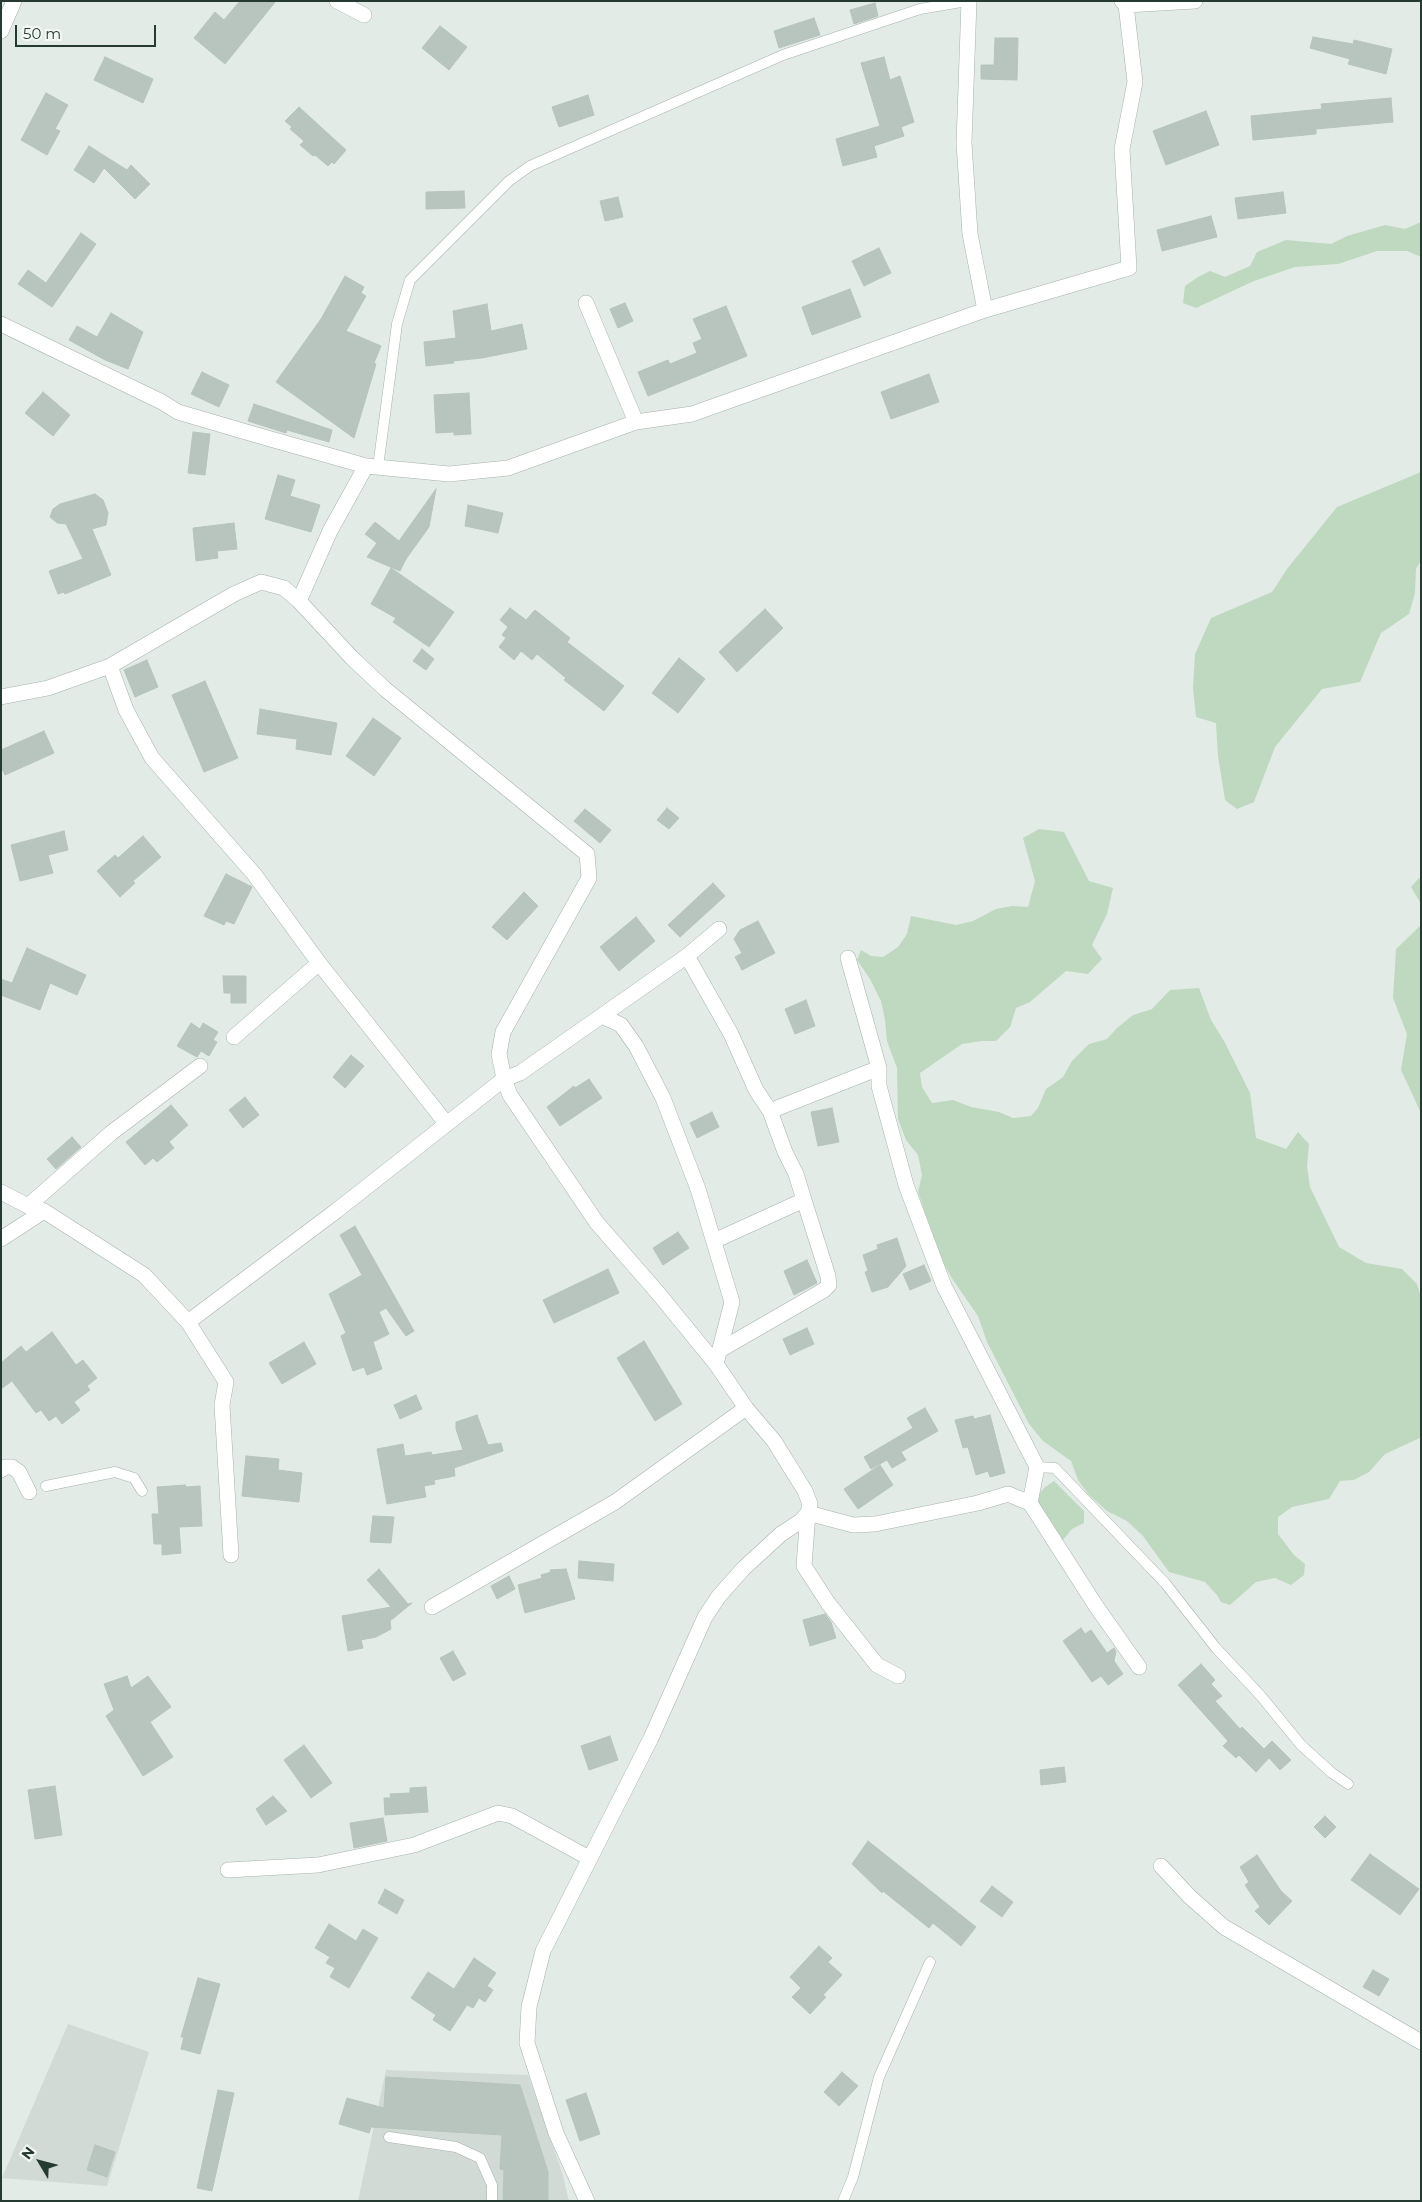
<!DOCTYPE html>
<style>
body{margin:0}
#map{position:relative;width:1422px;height:2202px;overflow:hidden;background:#e3ebe6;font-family:Montserrat,sans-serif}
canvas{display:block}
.frame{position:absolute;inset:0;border:2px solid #253a30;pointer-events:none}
.north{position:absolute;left:15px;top:2137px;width:50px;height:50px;-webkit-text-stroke:4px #f3f8f4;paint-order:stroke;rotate:307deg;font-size:14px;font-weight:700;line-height:20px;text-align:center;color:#253a30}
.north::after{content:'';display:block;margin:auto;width:18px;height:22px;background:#253a30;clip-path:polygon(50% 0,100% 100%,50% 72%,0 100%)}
.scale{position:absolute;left:15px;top:25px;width:141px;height:22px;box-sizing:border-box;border:2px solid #253a30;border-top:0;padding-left:6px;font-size:15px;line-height:18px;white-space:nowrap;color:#253a30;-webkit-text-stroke:4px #f3f8f4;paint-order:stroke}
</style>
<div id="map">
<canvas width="1422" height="2202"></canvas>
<div class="frame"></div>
<div class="north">N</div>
<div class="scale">50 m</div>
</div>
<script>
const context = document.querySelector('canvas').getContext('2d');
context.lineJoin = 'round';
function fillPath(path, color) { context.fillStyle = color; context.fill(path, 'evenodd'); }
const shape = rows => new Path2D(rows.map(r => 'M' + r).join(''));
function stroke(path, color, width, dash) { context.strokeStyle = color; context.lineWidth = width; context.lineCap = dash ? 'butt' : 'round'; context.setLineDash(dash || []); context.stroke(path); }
fillPath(shape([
 [68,2024,149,2052,107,2186,2,2178],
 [386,2070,528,2075,562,2172,569,2201,358,2201]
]), '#d1dad4');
fillPath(shape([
 [1421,222,1421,257,1407,251,1377,251,1338,264,1295,267,1254,281,1196,308,1183,303,1185,286,1198,277,1210,271,1225,277,1250,266,1257,252,1286,240,1331,244,1347,236,1385,225,1405,229],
 [1421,472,1421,561,1416,569,1415,593,1409,614,1381,633,1360,682,1322,689,1275,747,1254,802,1237,809,1225,800,1218,756,1216,723,1196,717,1193,688,1195,654,1211,618,1272,592,1287,569,1337,507],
 [1039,829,1064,832,1089,881,1113,888,1107,914,1092,945,1102,959,1088,974,1066,971,1030,1002,1016,1008,1010,1027,996,1041,981,1041,962,1044,920,1073,922,1087,932,1103,953,1100,971,1107,999,1112,1013,1118,1031,1116,1038,1108,1046,1089,1063,1077,1072,1061,1089,1044,1107,1039,1117,1028,1133,1015,1152,1009,1170,990,1199,988,1211,1020,1224,1041,1250,1093,1256,1138,1286,1149,1298,1132,1309,1144,1307,1166,1310,1187,1339,1247,1366,1263,1402,1269,1417,1284,1421,1297,1420,1438,1385,1454,1369,1472,1354,1480,1340,1481,1329,1499,1292,1507,1278,1517,1278,1534,1294,1555,1305,1564,1304,1575,1291,1585,1275,1578,1256,1582,1230,1605,1221,1602,1217,1595,1205,1582,1169,1572,1143,1536,1127,1521,1107,1511,1089,1495,1078,1480,1071,1461,1043,1441,1029,1424,987,1342,978,1316,953,1280,940,1257,918,1192,922,1175,918,1155,906,1140,898,1119,897,1068,887,1041,885,1020,881,1001,870,979,857,960,861,950,871,956,883,957,898,947,907,934,911,916,956,925,973,921,996,909,1012,906,1028,907,1035,881,1023,838],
 [1421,876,1421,904,1411,887],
 [1421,925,1421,1113,1401,1070,1407,1034,1393,998,1396,949],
 [1054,1481,1084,1511,1084,1523,1072,1529,1063,1540,1055,1535,1037,1508,1037,1497,1044,1488]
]), '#bed9c0');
const building = shape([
 [240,1,276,1,225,64,194,38,215,12,224,20,240,1],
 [875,3,878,16,854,24,850,10,875,3],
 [814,18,820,35,779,48,774,31,814,18],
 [440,26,467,47,449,70,422,48,440,26],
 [1313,37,1353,44,1354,40,1392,49,1386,74,1348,64,1350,59,1310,48,1313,37],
 [995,38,1018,38,1017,80,981,79,981,65,994,65,995,38],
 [105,57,153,79,143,103,94,80,105,57],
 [884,57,890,80,900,76,914,122,901,127,904,136,874,146,877,157,843,166,836,139,880,126,861,63,884,57],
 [46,93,68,105,55,129,60,131,47,155,21,140,46,93],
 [588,95,594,115,559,127,552,107,588,95],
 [1391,98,1393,122,1316,129,1316,134,1253,140,1251,116,1322,109,1321,104,1391,98],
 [299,107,346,150,334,164,332,162,328,166,315,155,313,156,300,145,304,141,290,129,292,127,285,121,299,107],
 [1206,111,1219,145,1166,165,1153,131,1206,111],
 [89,146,127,170,131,165,150,184,135,199,104,168,94,183,74,170,89,146],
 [464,191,465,208,426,209,426,192,464,191],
 [1283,192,1286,213,1238,219,1235,198,1283,192],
 [618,197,623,217,605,221,600,201,618,197],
 [1211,216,1217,237,1162,251,1157,230,1211,216],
 [81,233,96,244,52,307,18,284,28,270,46,283,81,233],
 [879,248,891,273,864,286,852,261,879,248],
 [345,276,364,287,361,293,366,296,346,331,381,346,374,363,376,364,354,438,276,382,321,319,345,276],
 [850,289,861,317,812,335,802,307,850,289],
 [625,303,633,321,618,328,610,309,625,303],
 [487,304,491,331,522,324,527,349,482,358,453,361,454,363,426,366,424,342,456,338,453,311,487,304],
 [726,306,747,356,648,396,638,372,668,360,670,364,697,353,693,343,702,339,693,319,726,306],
 [111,313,143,332,128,369,105,360,69,340,77,326,97,337,111,313],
 [202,372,229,385,219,407,191,394,202,372],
 [929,374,939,402,891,419,881,392,929,374],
 [43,392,70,415,53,436,25,413,43,392],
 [469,393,471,434,454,435,454,432,436,433,434,395,469,393],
 [254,404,332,430,329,442,287,430,286,433,248,421,254,404],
 [193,432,210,434,205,475,188,473,193,432],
 [278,475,295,480,290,496,320,505,311,532,265,519,278,475],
 [436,489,429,527,406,559,400,571,367,557,377,543,365,534,375,522,399,541,436,489],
 [95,494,103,500,108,513,106,525,92,529,111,575,65,594,64,592,58,594,49,571,83,559,66,524,57,523,50,517,53,509,60,504,95,494],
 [468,505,503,513,498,533,465,526,468,505],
 [234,523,237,549,217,551,218,558,196,561,193,528,234,523],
 [391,568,454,612,429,647,393,622,396,618,371,604,391,568],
 [510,608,526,620,535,610,570,638,567,642,624,686,604,711,564,680,566,678,537,654,532,660,521,651,514,660,499,647,506,638,502,635,508,627,500,620,510,608],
 [765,609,783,628,737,672,719,652,765,609],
 [422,649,434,659,426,670,413,661,422,649],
 [679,658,705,679,678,713,652,693,679,658],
 [147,660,158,687,135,697,124,670,147,660],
 [205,681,238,758,204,772,172,695,205,681],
 [260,709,337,723,331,755,296,749,297,739,257,734,260,709],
 [373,718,401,738,374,776,346,756,373,718],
 [44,731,54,753,5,775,1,766,1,750,44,731],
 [667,808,679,818,669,829,657,820,667,808],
 [585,809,611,830,600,843,574,821,585,809],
 [64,831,68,850,48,855,53,873,20,881,11,845,64,831],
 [143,836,161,857,133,881,135,883,120,897,97,871,115,855,118,858,143,836],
 [226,874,252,887,234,924,226,921,224,925,204,916,226,874],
 [713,883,725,896,680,937,668,925,713,883],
 [524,892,538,906,507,940,492,927,524,892],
 [636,917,655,941,619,971,600,947,636,917],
 [758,921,775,953,742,970,735,957,742,953,734,939,740,930,758,921],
 [27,948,86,975,77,995,50,983,40,1010,1,995,1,979,12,983,27,948],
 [223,976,246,976,246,1003,231,1003,231,993,224,993,223,976],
 [806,1000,815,1026,795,1034,785,1009,806,1000],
 [191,1023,200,1029,203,1023,218,1032,213,1040,217,1042,209,1056,201,1051,197,1057,177,1046,191,1023],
 [351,1055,364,1066,345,1088,333,1077,351,1055],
 [589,1079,602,1098,560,1126,547,1107,574,1086,575,1088,589,1079],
 [245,1097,259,1115,243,1128,229,1110,245,1097],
 [171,1105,188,1125,169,1142,174,1148,157,1162,153,1158,145,1165,126,1142,171,1105],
 [832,1108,839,1142,818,1146,811,1112,832,1108],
 [712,1112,719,1127,697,1138,690,1123,712,1112],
 [72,1137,81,1147,56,1169,47,1159,72,1137],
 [355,1226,414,1331,406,1336,386,1308,379,1312,389,1334,373,1342,382,1369,367,1375,364,1367,353,1371,341,1336,346,1333,329,1294,362,1275,340,1235,355,1226],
 [678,1232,689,1248,663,1265,653,1248,678,1232],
 [897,1238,906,1266,888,1287,872,1292,865,1272,868,1271,863,1255,878,1249,877,1245,897,1238],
 [807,1260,817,1283,794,1295,784,1271,807,1260],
 [924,1265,931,1281,910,1290,903,1274,924,1265],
 [608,1269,619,1293,554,1323,543,1300,608,1269],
 [807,1328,814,1344,790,1355,783,1339,807,1328],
 [52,1332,76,1365,83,1360,97,1378,87,1386,90,1390,74,1402,80,1410,62,1424,56,1416,49,1421,41,1410,36,1413,12,1381,1,1389,1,1363,21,1346,26,1352,52,1332],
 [644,1341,682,1404,655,1421,617,1358,644,1341],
 [304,1342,316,1364,282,1384,269,1363,304,1342],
 [416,1395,422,1409,400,1419,394,1405,416,1395],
 [925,1408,938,1431,901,1452,906,1460,892,1468,887,1460,871,1469,864,1457,913,1428,907,1418,925,1408],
 [477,1415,488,1445,501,1443,503,1451,454,1468,455,1476,434,1480,435,1484,424,1486,426,1497,387,1504,377,1449,403,1444,405,1456,431,1452,432,1455,463,1450,456,1429,456,1422,477,1415],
 [990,1415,1005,1473,990,1477,988,1471,976,1475,968,1447,963,1448,955,1420,973,1416,974,1419,990,1415],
 [246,1456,279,1459,278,1470,302,1473,299,1502,242,1496,246,1456],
 [880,1465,893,1485,858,1509,844,1489,880,1465],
 [185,1485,186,1487,200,1486,202,1526,179,1527,181,1553,162,1555,162,1544,154,1544,152,1514,159,1514,157,1487,185,1485],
 [373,1516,394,1517,391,1543,370,1542,373,1516],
 [579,1561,614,1564,613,1581,578,1578,579,1561],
 [379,1569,408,1604,412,1603,390,1621,391,1629,376,1637,361,1640,363,1648,348,1651,342,1616,391,1607,367,1580,379,1569],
 [566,1569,575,1599,525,1613,518,1585,542,1578,541,1575,551,1572,550,1570,566,1569],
 [509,1576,515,1589,497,1599,491,1586,509,1576],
 [825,1614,831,1622,836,1638,810,1646,803,1620,825,1614],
 [1081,1628,1085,1634,1091,1630,1107,1653,1114,1648,1116,1651,1114,1661,1123,1674,1108,1685,1101,1676,1092,1682,1063,1641,1081,1628],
 [453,1651,466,1674,453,1681,440,1658,453,1651],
 [1201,1664,1215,1680,1211,1684,1222,1696,1215,1701,1240,1729,1242,1727,1264,1749,1272,1741,1291,1760,1280,1770,1269,1758,1256,1772,1239,1755,1236,1758,1223,1746,1228,1741,1178,1685,1201,1664],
 [127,1676,131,1688,148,1676,171,1707,150,1722,173,1757,143,1776,106,1716,114,1710,104,1684,127,1676],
 [610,1736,618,1760,589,1770,581,1746,610,1736],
 [304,1745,332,1783,311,1798,284,1760,304,1745],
 [1064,1767,1066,1782,1041,1785,1040,1770,1064,1767],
 [55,1786,62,1835,35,1839,28,1790,55,1786],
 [426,1787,428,1812,385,1815,384,1798,391,1798,390,1794,410,1793,410,1788,426,1787],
 [273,1796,287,1811,266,1825,256,1809,273,1796],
 [1325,1816,1336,1827,1325,1838,1314,1827,1325,1816],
 [383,1818,387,1841,354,1848,350,1823,383,1818],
 [868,1841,976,1927,961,1946,933,1923,929,1928,883,1891,882,1893,852,1864,868,1841],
 [1370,1854,1419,1889,1400,1915,1351,1880,1370,1854],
 [1257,1855,1281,1891,1292,1901,1269,1925,1255,1911,1260,1907,1245,1885,1249,1882,1240,1867,1257,1855],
 [992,1886,1013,1902,1002,1917,980,1901,992,1886],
 [385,1889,404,1900,397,1914,378,1903,385,1889],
 [329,1924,356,1941,363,1929,378,1938,349,1988,330,1977,335,1968,326,1963,330,1957,315,1948,329,1924],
 [819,1946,832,1958,828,1962,842,1975,823,1995,826,1997,810,2014,792,1997,801,1988,790,1977,819,1946],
 [474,1958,496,1973,487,1986,493,1990,485,2002,479,1998,473,2008,467,2005,450,2031,433,2020,436,2015,411,1998,428,1972,454,1989,474,1958],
 [1373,1970,1389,1979,1379,1996,1363,1987,1373,1970],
 [198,1978,220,1984,200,2054,181,2049,184,2037,181,2037,198,1978],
 [842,2072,858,2086,839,2106,824,2092,842,2072],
 [386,2077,520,2085,548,2172,548,2201,503,2201,504,2170,500,2169,502,2135,371,2127,369,2133,339,2124,347,2098,384,2108,386,2077],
 [218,2090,234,2093,212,2191,197,2188,218,2090],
 [586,2093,600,2134,580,2141,566,2100,586,2093],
 [95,2145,115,2152,107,2177,87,2170,95,2145]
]);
fillPath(building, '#b8c5be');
stroke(building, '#b6c4bb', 1);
const service = shape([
 [378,467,397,324,410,280,509,181,530,166,783,55,920,9,967,1],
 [1037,1467,1055,1468,1165,1583,1216,1648,1260,1695,1301,1745,1332,1773,1348,1784],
 [46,1486,115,1472,134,1478,142,1491],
 [389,2137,456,2147,480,2158,492,2185,492,2201],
 [843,2201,853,2177,879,2077,930,1962]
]);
const minor = shape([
 [337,1,364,15],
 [969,1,964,143,970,234,985,310],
 [1122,1,1126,5,1195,1],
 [1,31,14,1],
 [586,303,636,422],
 [1,324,162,402,178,412,253,434,366,466,449,474,508,468,636,422,692,414,985,310,1129,268,1122,149,1135,82,1126,5,1129,1],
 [299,601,330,531,366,466],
 [110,666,126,710,152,758,254,874,319,963,446,1123],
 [1,697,48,688,110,666,234,594,261,582,284,588,299,601,352,658,385,689,587,854,589,878,503,1032,499,1054,504,1079,510,1095,597,1223,658,1293,716,1364,746,1408,774,1441,805,1491,810,1504,808,1513,801,1521,781,1534,744,1568,719,1596,705,1617,651,1738,543,1951,529,2007,527,2043,556,2133,587,2201],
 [687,956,731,1034,756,1090,770,1111,879,1068],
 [848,958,879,1068,879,1086,906,1185,944,1286,1037,1467,1030,1503],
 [602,1016,621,1025,636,1046,663,1098,698,1189,732,1302,716,1364],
 [234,1037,319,963],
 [1,1192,28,1206,44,1211,1,1239],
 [28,1206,111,1133,200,1066],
 [44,1211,144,1275,188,1322,336,1211,504,1079,520,1073,687,956,719,929],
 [714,1241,804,1200,796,1174,785,1152,770,1111],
 [188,1322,226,1382,222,1405,231,1555],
 [720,1350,824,1290,829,1285,828,1276,804,1200],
 [1,1470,5,1467,12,1467,19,1472,29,1492],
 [432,1607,615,1502,746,1408],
 [898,1676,877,1665,828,1603,804,1566,808,1513,853,1525,875,1524,978,1503,1008,1494,1030,1503,1096,1606,1139,1667],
 [1161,1866,1190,1897,1224,1927,1421,2042],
 [228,1870,318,1865,414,1845,498,1813,512,1816,589,1858]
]);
stroke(service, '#a6b2ac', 11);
stroke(minor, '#a6b2ac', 16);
stroke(service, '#fff', 10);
stroke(minor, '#fff', 15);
</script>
